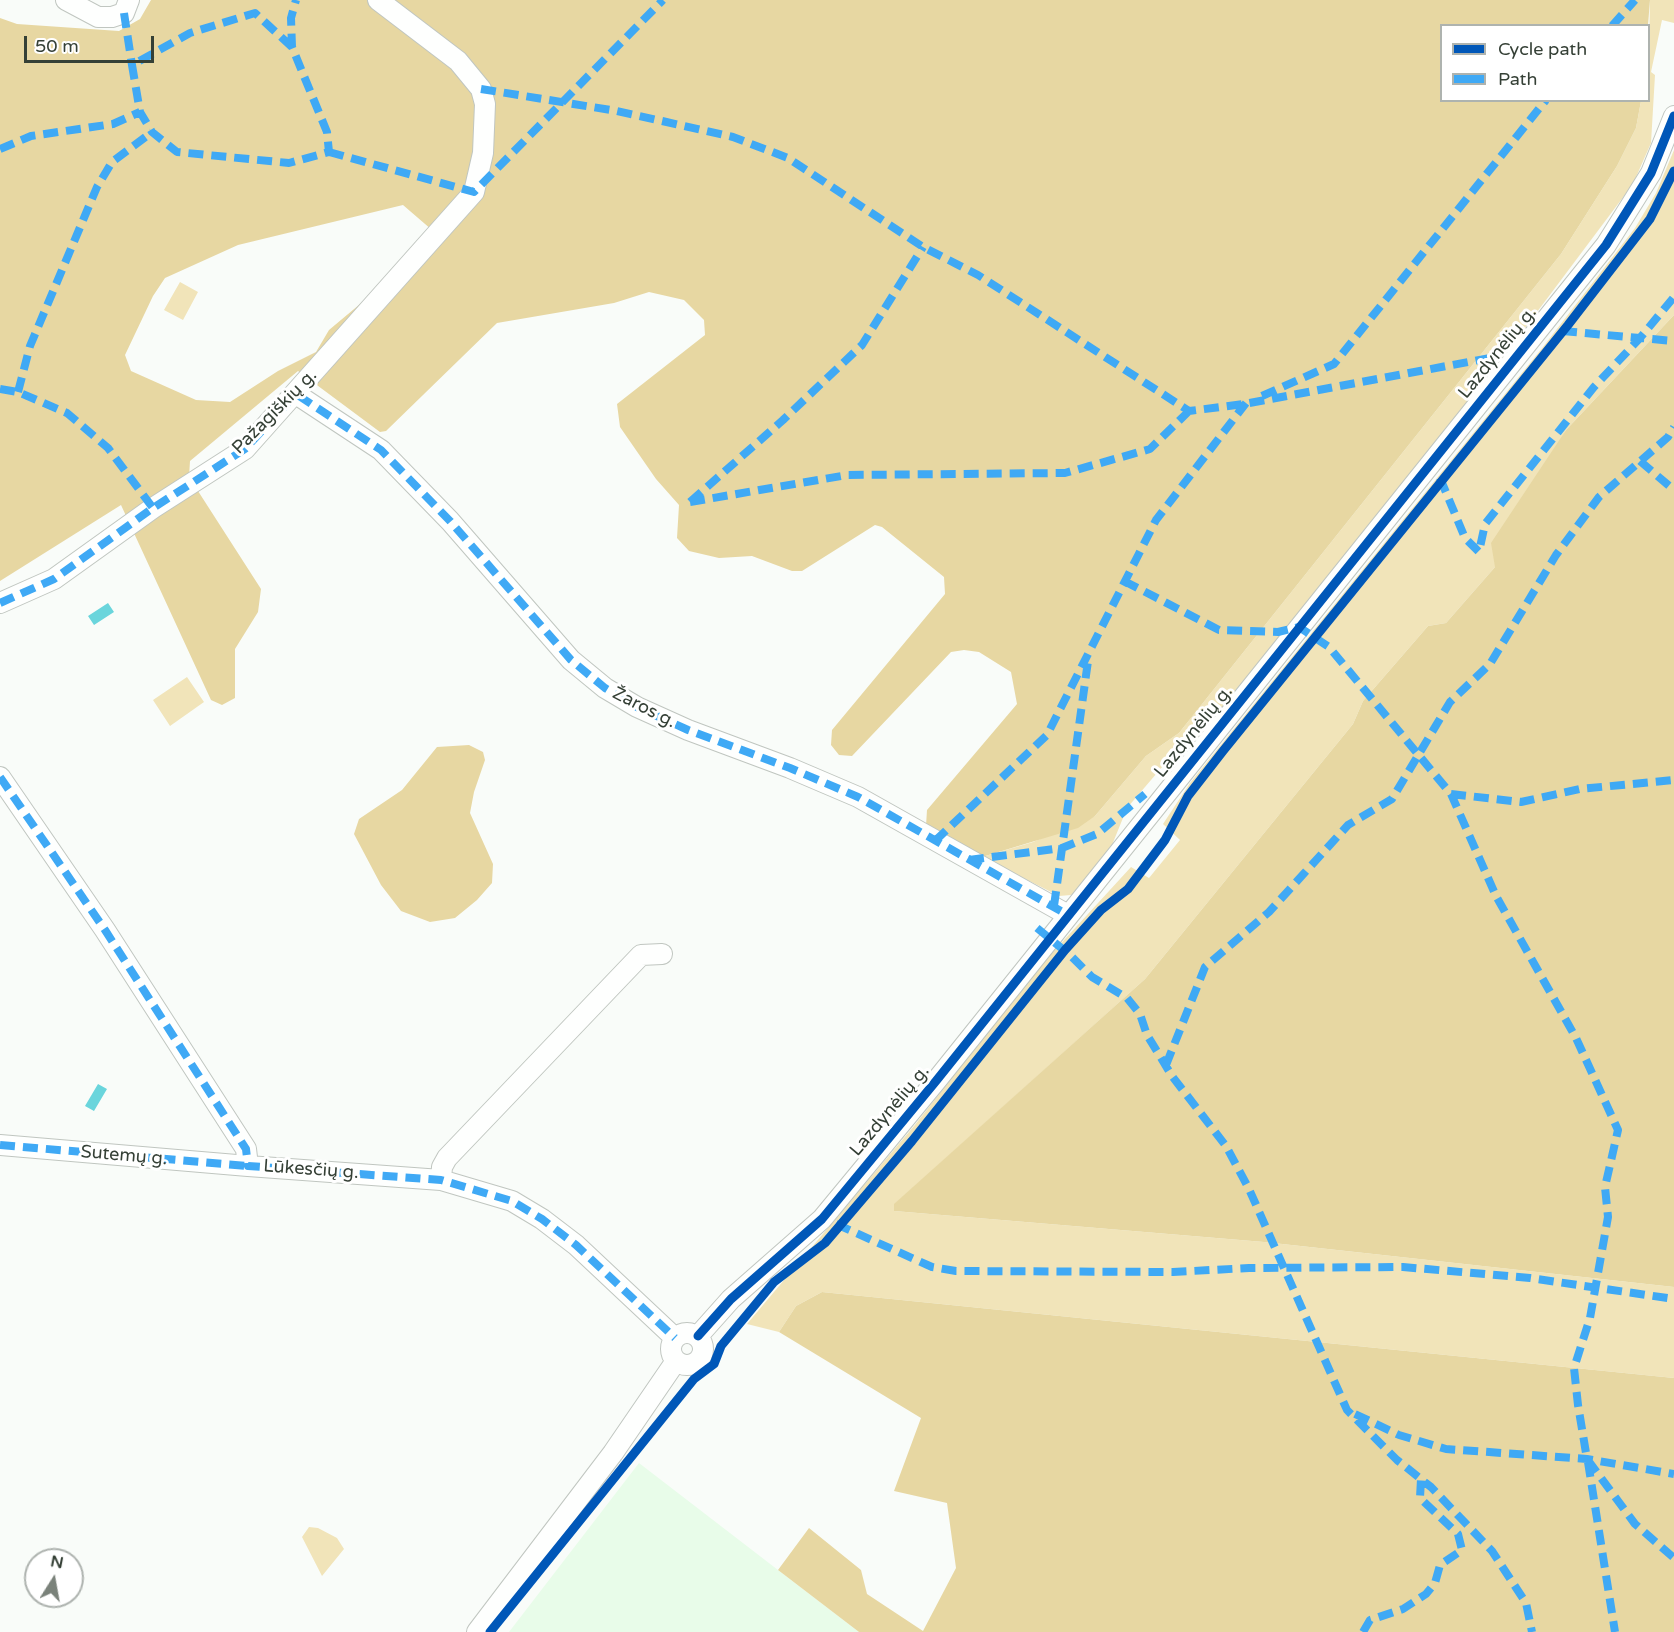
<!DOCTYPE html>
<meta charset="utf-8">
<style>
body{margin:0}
#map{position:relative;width:1674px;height:1632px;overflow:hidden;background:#f9fcf9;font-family:"Varela Round",sans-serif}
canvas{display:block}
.legend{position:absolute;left:1440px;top:24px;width:210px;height:78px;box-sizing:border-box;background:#fff;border:2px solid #aeb3af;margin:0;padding:8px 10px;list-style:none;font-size:18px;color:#354036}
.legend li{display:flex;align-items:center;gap:12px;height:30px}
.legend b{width:30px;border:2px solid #aeb3af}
.north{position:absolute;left:24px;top:1548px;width:60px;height:60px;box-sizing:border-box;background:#fff;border:2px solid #aeb3af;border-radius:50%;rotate:11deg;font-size:16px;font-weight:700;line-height:24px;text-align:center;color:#354036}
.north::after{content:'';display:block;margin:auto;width:21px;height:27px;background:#7a827a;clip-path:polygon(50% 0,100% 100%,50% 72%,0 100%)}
.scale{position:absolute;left:24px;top:36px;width:130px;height:27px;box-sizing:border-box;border:3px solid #354036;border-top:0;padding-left:8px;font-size:18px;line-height:21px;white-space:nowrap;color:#354036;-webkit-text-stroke:4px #fff;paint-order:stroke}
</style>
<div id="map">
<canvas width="1674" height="1632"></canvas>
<ul class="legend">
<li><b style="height:8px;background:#0057b8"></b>Cycle path</li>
<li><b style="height:8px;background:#3fa9f5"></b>Path</li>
</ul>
<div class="north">N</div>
<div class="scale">50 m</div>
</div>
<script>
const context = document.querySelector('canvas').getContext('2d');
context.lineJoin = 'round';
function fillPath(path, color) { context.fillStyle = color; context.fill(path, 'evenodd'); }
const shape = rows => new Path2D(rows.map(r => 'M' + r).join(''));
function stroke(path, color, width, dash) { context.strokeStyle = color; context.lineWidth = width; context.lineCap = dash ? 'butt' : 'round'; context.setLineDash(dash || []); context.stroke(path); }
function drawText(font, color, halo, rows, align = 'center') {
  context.font = font + ' "Varela Round",sans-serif'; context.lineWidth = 6; context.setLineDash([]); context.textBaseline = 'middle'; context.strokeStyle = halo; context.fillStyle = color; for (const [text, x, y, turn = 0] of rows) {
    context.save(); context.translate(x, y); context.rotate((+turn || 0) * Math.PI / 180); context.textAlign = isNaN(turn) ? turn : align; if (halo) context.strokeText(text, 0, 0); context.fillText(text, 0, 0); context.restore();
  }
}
fillPath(shape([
 [639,1463,778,1570,859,1632,509,1632]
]), '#e8fce9');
fillPath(shape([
 [1650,0,1674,0,1674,23,1662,20,1651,72,1655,75,1651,143,1633,184,1510,348,1340,564,1198,739,1169,759,1127,808,1110,850,1079,891,1071,895,1059,896,982,857,1033,842,1095,816,1146,756,1179,733,1561,254,1617,166,1636,128,1641,101,1648,100],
 [1674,150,1674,315,1566,430,1495,567,1446,623,1428,626,1363,701,1353,724,1145,979,894,1205,894,1211,1264,1242,1674,1287,1674,1378,822,1292,796,1306,779,1332,747,1324,914,1126,1043,963,1131,867,1149,878,1180,840,1163,824,1190,783,1543,347,1635,228,1656,193],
 [180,282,198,292,183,320,164,310],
 [187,677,204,702,170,726,153,700],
 [309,1527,318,1528,337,1538,344,1549,322,1576,302,1537]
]), '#f1e4b9');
fillPath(shape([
 [151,0,1650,0,1648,25,1442,26,1442,100,1641,101,1636,128,1617,166,1561,254,1179,733,1146,756,1095,816,1078,828,982,857,926,826,927,810,1017,704,1011,672,979,652,964,650,951,652,852,756,839,755,831,745,832,730,945,594,944,577,882,527,875,525,802,571,792,571,752,556,719,558,689,551,677,538,679,505,656,479,620,427,617,404,705,335,704,320,684,300,649,292,614,303,497,323,386,431,380,432,298,371,190,461,189,477,261,589,258,612,235,649,235,698,222,705,211,700,121,505,0,581,0,18,17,24,119,31,140,19],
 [403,205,432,230,366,299,329,330,316,352,278,371,230,402,196,400,131,371,125,355,153,296,165,278,238,245],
 [1674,315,1674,1287,1264,1242,894,1211,894,1204,1145,979,1353,724,1363,701,1428,626,1446,623,1495,567,1491,543,1566,430],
 [469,745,483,752,485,760,474,792,470,813,493,864,492,883,477,900,455,918,430,922,401,911,381,885,354,834,359,819,402,790,437,747],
 [822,1292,1674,1378,1674,1632,859,1632,778,1570,809,1528,861,1570,867,1594,923,1631,956,1568,947,1503,894,1491,921,1418,779,1332,796,1306]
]), '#e7d7a2');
fillPath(shape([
 [108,603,114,612,94,625,88,616],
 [98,1084,107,1089,94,1111,85,1106]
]), '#6ad5dc');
const street = shape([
 [66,0,98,17,112,17,124,13,129,0],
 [296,394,381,450,450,521,571,660,605,688,637,707,688,730,790,768,858,797,1068,915],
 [0,603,54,579,153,508,245,449,474,192,483,153,485,104,481,89,458,61,378,0],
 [0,777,105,930,246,1149,248,1166,441,1180,512,1201,542,1219,576,1245,675,1338],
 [0,1145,248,1166],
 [441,1180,442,1167,447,1158,641,955,662,954],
 '671 1349a16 16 0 1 1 32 0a16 16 0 1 1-32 0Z',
 [698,1336,731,1299,822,1219,936,1081,1606,245,1651,173,1674,116],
 [477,1632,613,1453,676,1361]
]);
stroke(street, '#c0c6c0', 22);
stroke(street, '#fefffe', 20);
stroke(shape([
 [124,13,132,65],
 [1612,26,1635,0],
 [292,47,255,13,190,33,132,65,140,112,152,132,177,152,289,163,329,152,327,132,292,47,291,18,296,0],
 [481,89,617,111,680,125,733,137,788,158,923,247,978,275,1189,411,1244,404,1500,356],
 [0,149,31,136,113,124,140,112],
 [329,152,474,192,663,0],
 [1562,331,1640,338,1674,297],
 [0,389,18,392,67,413,108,448,153,508],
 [18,392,30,346,97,187,112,162,152,132],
 [1262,396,1334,364,1546,100],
 [1640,461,1674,490],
 [1440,478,1465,538,1479,552,1485,524,1594,387,1640,338,1674,341],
 [690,502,847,475,1065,473,1150,449,1189,411],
 [690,502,783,420,862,345,923,247],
 [1124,581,1219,630,1278,632,1299,627,1329,647,1451,794,1496,896,1576,1038,1618,1130,1605,1187,1608,1217,1590,1318,1574,1368,1578,1405,1587,1459,1635,1524,1674,1558],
 [0,603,54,579,153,508,245,449,296,394,381,450,450,521,571,660,605,688,637,707,688,730,790,768,858,797,1068,915],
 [0,777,105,930,246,1149,248,1166,441,1180,512,1201,542,1219,576,1245,675,1338],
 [1451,794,1521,802,1580,789,1674,780],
 [935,841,1047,735,1156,520,1246,403],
 [969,860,1062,848,1097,834,1145,794],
 [1054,906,1088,661],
 [1037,928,1071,956,1092,977,1127,998,1140,1014,1147,1035,1172,1076,1226,1146,1249,1189,1347,1410,1397,1460,1431,1487,1492,1551,1526,1603,1532,1632],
 [1166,1065,1205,967,1269,912,1348,825,1392,799,1450,702,1490,664,1556,555,1599,497,1668,437,1674,427],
 [0,1145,248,1166],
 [836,1224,932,1267,956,1271,1173,1272,1249,1268,1403,1267,1530,1278,1674,1299],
 [1355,1414,1399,1435,1446,1449,1587,1459,1674,1474],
 [1588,1462,1615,1632],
 [1363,1632,1370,1620,1403,1609,1426,1594,1435,1583,1440,1565,1462,1550,1458,1534,1420,1498,1421,1479]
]), '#3fa9f5', 8, [15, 8]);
stroke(shape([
 [698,1336,731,1299,822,1219,936,1081,1606,245,1651,173,1674,116],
 [490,1632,694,1379,714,1364,721,1346,774,1282,825,1243,912,1141,1065,950,1101,910,1128,889,1165,840,1188,796,1223,751,1568,325,1650,219,1674,171]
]), '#0057b8', 9);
drawText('18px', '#354036', '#fff', [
 ["Lazdynėlių g.",1498,353,-51],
 ["Pažagiškių g.",275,412,-45],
 ["Žaros g.",644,708,27],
 ["Lazdynėlių g.",1194,732,-51],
 ["Lazdynėlių g.",890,1111,-50],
 ["Sutemų g.",124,1156,5],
 ["Lūkesčių g.",311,1170,4]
]);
</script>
